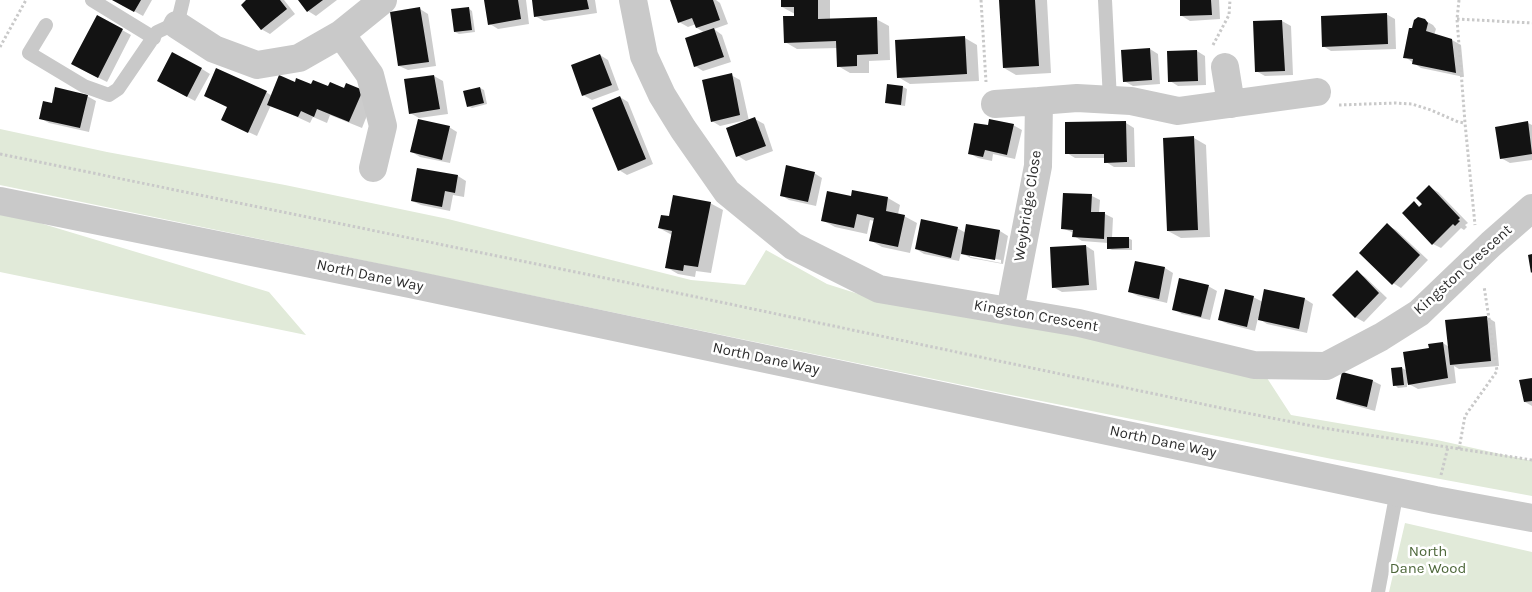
<!DOCTYPE html>
<style>
body{margin:0}
canvas{display:block;background:#fff}
</style>
<canvas width="1532" height="592"></canvas>
<script>
const context = document.querySelector('canvas').getContext('2d');
context.lineJoin = 'round';
function fillPath(path, color) { context.fillStyle = color; context.fill(path, 'evenodd'); }
const shape = rows => new Path2D(rows.map(r => 'M' + r).join(''));
function stroke(path, color, width, dash) { context.strokeStyle = color; context.lineWidth = width; context.lineCap = dash ? 'butt' : 'round'; context.setLineDash(dash || []); context.stroke(path); }
function drawText(font, color, halo, rows, align = 'center') {
  context.font = font + ' Karla,sans-serif'; context.lineWidth = 5; context.setLineDash([]); context.textBaseline = 'middle'; context.strokeStyle = halo; context.fillStyle = color; for (const [text, x, y, turn = 0] of rows) {
    context.save(); context.translate(x, y); context.rotate((+turn || 0) * Math.PI / 180); context.textAlign = isNaN(turn) ? turn : align; if (halo) context.strokeText(text, 0, 0); context.fillText(text, 0, 0); context.restore();
  }
}
fillPath(shape([
 [0,129,107,152,285,185,448,219,691,280,745,285,766,250,827,284,890,304,1046,329,1267,378,1291,415,1437,440,1532,461,1532,496,1332,459,1001,393,0,185],
 [0,211,269,292,306,335,0,272],
 [1405,523,1532,552,1532,592,1389,592]
]), '#e1ead9');
fillPath(shape([
 [114,0,152,0,143,16],
 [248,0,284,0,295,14,270,34,261,29],
 [299,0,337,0,316,16,308,11],
 [485,0,526,0,529,24,498,29,490,24],
 [533,0,595,0,597,13,544,21,535,16],
 [672,0,716,0,720,3,728,24,714,29,722,35,731,62,703,71,695,66,705,33,697,28,696,24,688,27,679,22],
 [782,0,830,0,830,20,876,19,889,26,890,60,869,61,869,73,850,73,838,66,838,48,797,49,785,42,796,17,795,14,782,7],
 [1000,0,1047,0,1051,73,1016,75,1004,68],
 [1181,0,1219,0,1220,19,1190,21,1182,16],
 [468,8,472,11,475,32,459,34,455,32],
 [420,9,428,14,436,66,408,70,399,66],
 [1386,14,1395,19,1396,49,1331,51,1323,46],
 [1424,20,1433,25,1436,29,1434,35,1452,40,1461,45,1464,77,1421,68,1405,57],
 [1282,21,1291,26,1293,75,1265,76,1256,71,1254,22],
 [122,30,131,35,107,82,81,69],
 [965,38,977,45,979,81,910,84,898,77],
 [1150,49,1158,54,1160,84,1133,86,1124,81],
 [1197,51,1205,56,1206,85,1178,86,1170,81],
 [600,55,608,60,619,90,592,100,583,95],
 [202,69,210,74,195,101,167,86],
 [731,75,740,80,749,121,755,119,764,124,773,151,746,161,738,156,746,120,720,126,712,121],
 [434,76,443,81,448,114,419,118,410,113],
 [330,83,374,98,362,128,330,115,327,123,313,117,310,123,271,105,257,136,231,124,266,92,272,96,296,84,329,88],
 [888,85,903,87,907,89,905,106,890,104,886,102],
 [480,88,484,90,487,104,472,108,468,106],
 [87,96,96,101,89,132,49,123,40,118],
 [620,97,628,102,653,164,627,175,619,170],
 [1126,123,1134,128,1135,167,1114,167,1106,162,1106,158,1075,158,1067,153],
 [1528,123,1532,125,1532,160,1510,163,1501,158],
 [1013,125,1022,130,1015,159,993,154,992,161,978,158,969,153,989,127],
 [449,127,457,132,450,163,420,157,412,152],
 [1194,138,1206,145,1210,237,1181,238,1168,231],
 [418,170,458,176,466,181,464,197,453,195,450,211,421,205,412,201],
 [814,173,822,178,816,206,789,200,781,195],
 [1429,187,1438,192,1468,223,1465,225,1467,227,1464,230,1461,228,1441,248,1433,244,1414,203,1421,207],
 [1092,196,1100,200,1099,213,1105,214,1113,218,1112,238,1128,238,1132,240,1132,250,1112,250,1108,248,1108,243,1082,241,1074,236,1074,233,1062,228],
 [852,197,888,198,900,205,898,214,904,216,917,223,910,253,882,247,870,240,874,221,870,220,867,234,835,227,822,220],
 [710,203,723,210,711,273,696,271,695,277,678,274,666,267,672,235,659,228,670,218],
 [967,225,1000,231,1008,236,1003,264,971,258,961,253,959,261,924,254,916,249,957,228,966,233],
 [970,254,1001,260,1001,263,970,257],
 [1387,225,1396,230,1428,260,1401,288,1393,283],
 [1086,246,1094,251,1097,290,1062,292,1053,287],
 [1136,262,1165,268,1173,273,1167,303,1138,296,1130,292],
 [1357,272,1365,277,1387,298,1364,322,1355,317],
 [1208,286,1217,291,1210,320,1182,314,1174,309],
 [1265,290,1305,299,1313,304,1307,333,1267,324,1258,318,1255,331,1228,324,1219,320,1253,297,1263,302],
 [1487,317,1495,322,1499,366,1459,369,1454,366,1456,383,1418,389,1407,383,1407,387,1398,388,1395,385,1402,368,1407,371,1430,349,1443,343,1449,347],
 [1343,374,1373,381,1381,385,1375,411,1346,403,1337,399],
 [1532,379,1532,406,1525,402]
]), '#0003');
fillPath(shape([
 [112,0,141,0,134,12],
 [246,0,280,0,287,9,261,30,241,5],
 [298,0,323,0,307,12],
 [484,0,518,0,521,19,488,25],
 [532,0,587,0,589,9,534,17],
 [670,0,713,0,720,20,696,28,692,18,678,23],
 [781,0,818,0,818,19,877,17,878,54,857,55,857,66,837,67,836,41,784,43,783,16,794,16,794,7,781,7],
 [999,0,1035,0,1039,66,1003,68],
 [1180,0,1211,0,1212,15,1180,16],
 [420,7,429,62,398,66,390,12],
 [469,7,472,30,454,32,451,9],
 [1387,13,1388,44,1322,47,1321,16],
 [97,15,123,29,98,78,71,64],
 [1418,17,1425,19,1428,23,1426,31,1452,39,1456,73,1412,64,1413,59,1403,58,1409,28,1412,28,1414,20],
 [1282,20,1285,71,1255,72,1253,21],
 [714,28,724,57,694,67,685,38],
 [965,36,967,74,897,78,895,40],
 [1150,48,1152,80,1123,82,1121,50],
 [1197,50,1198,81,1168,82,1167,51],
 [172,52,202,68,187,97,157,81],
 [600,54,612,85,582,96,571,65],
 [216,68,267,91,248,133,221,120,227,107,204,96],
 [732,73,740,115,711,122,702,80],
 [279,75,295,82,296,78,311,84,313,80,328,86,330,82,344,88,346,83,363,90,349,122,317,109,314,117,301,111,298,117,267,105],
 [434,75,440,109,409,114,404,79],
 [887,84,903,86,901,105,885,103],
 [55,87,88,95,80,128,39,119,43,101,52,103],
 [480,87,484,103,467,107,463,91],
 [620,96,646,159,618,171,592,108],
 [755,117,766,146,736,157,726,128],
 [418,119,450,126,442,160,410,152],
 [989,119,1014,124,1007,155,985,150,983,157,968,154,974,123,988,125],
 [1126,121,1127,162,1104,163,1104,154,1065,154,1065,122],
 [1528,121,1532,154,1500,159,1495,127],
 [1194,136,1198,230,1167,231,1163,138],
 [786,165,815,172,808,202,780,196],
 [417,168,458,175,455,193,445,191,442,207,411,201],
 [1429,185,1460,218,1458,220,1460,221,1455,226,1453,224,1432,245,1402,213,1414,201,1419,207,1422,204,1416,198],
 [852,190,888,197,886,211,905,215,898,247,869,241,874,218,857,214,854,228,821,221,827,191,851,196],
 [1063,193,1092,194,1091,212,1105,212,1104,239,1072,237,1073,230,1061,229],
 [673,195,711,202,698,267,684,265,683,271,665,268,672,231,658,228,661,215,669,216],
 [921,219,958,227,951,258,915,249],
 [1387,223,1420,255,1392,285,1359,253],
 [966,224,1000,230,995,260,961,254],
 [1107,237,1129,237,1129,248,1107,249],
 [1086,245,1089,285,1052,288,1050,247],
 [1532,254,1532,272,1531,273,1528,255],
 [1135,261,1165,267,1159,299,1128,292],
 [1357,270,1379,293,1355,318,1332,295],
 [1179,278,1209,285,1201,317,1172,310],
 [1225,289,1254,296,1247,327,1218,320],
 [1264,289,1305,298,1299,329,1258,320],
 [1487,316,1491,361,1450,365,1445,320],
 [1443,342,1448,378,1408,385,1403,352,1429,348,1428,344],
 [1402,367,1404,385,1393,386,1391,368],
 [1342,372,1373,380,1367,407,1336,399],
 [1532,378,1532,401,1524,402,1519,380]
]), '#131313');
stroke(shape([
 [981,0,986,82],
 [1459,0,1457,19,1465,123,1475,225],
 [1457,19,1532,23],
 [1213,45,1229,15,1230,0],
 [0,47,26,0],
 [1339,105,1395,103,1412,104,1431,110,1458,122,1465,123],
 [0,154,668,291,1226,409,1323,428,1532,460],
 [1459,449,1465,416,1497,371,1484,286],
 [1441,475,1448,447]
]), '#c9c9c9', 3, [2.5, 2.5]);
stroke(shape([
 [92,0,154,38],
 [1105,0,1110,100],
 [46,25,29,53,84,86,109,95,118,89,157,32,170,26,177,25,183,0],
 [1378,592,1397,491]
]), '#c9c9c9', 14);
stroke(shape([
 [633,0,644,56,662,95,683,129,727,192,793,246,879,289,1079,323,1254,365,1326,366,1381,337,1419,313,1491,244,1532,208],
 [177,25,214,49,257,65,299,58,341,34,383,0],
 [341,34,370,75,383,126,373,168],
 [1225,67,1231,104],
 [995,104,1039,101],
 [1010,311,1038,166,1039,101,1077,98,1131,101,1178,111,1317,92]
]), '#c9c9c9', 28);
stroke(shape([
 [0,201,415,285,1435,500,1532,518]
]), '#c9c9c9', 28);
drawText('15px', '#2c2c2c', '#fff', [
 ["Weybridge Close",1028,206,-81],
 ["Kingston Crescent",1463,270,-42],
 ["North Dane Way",370,276,12],
 ["Kingston Crescent",1036,316,10],
 ["North Dane Way",766,359,12],
 ["North Dane Way",1163,442,12]
]);
drawText('15px', '#4d673a', '#fff', [
 ["North",1428,552],
 ["Dane Wood",1428,569]
]);
</script>
